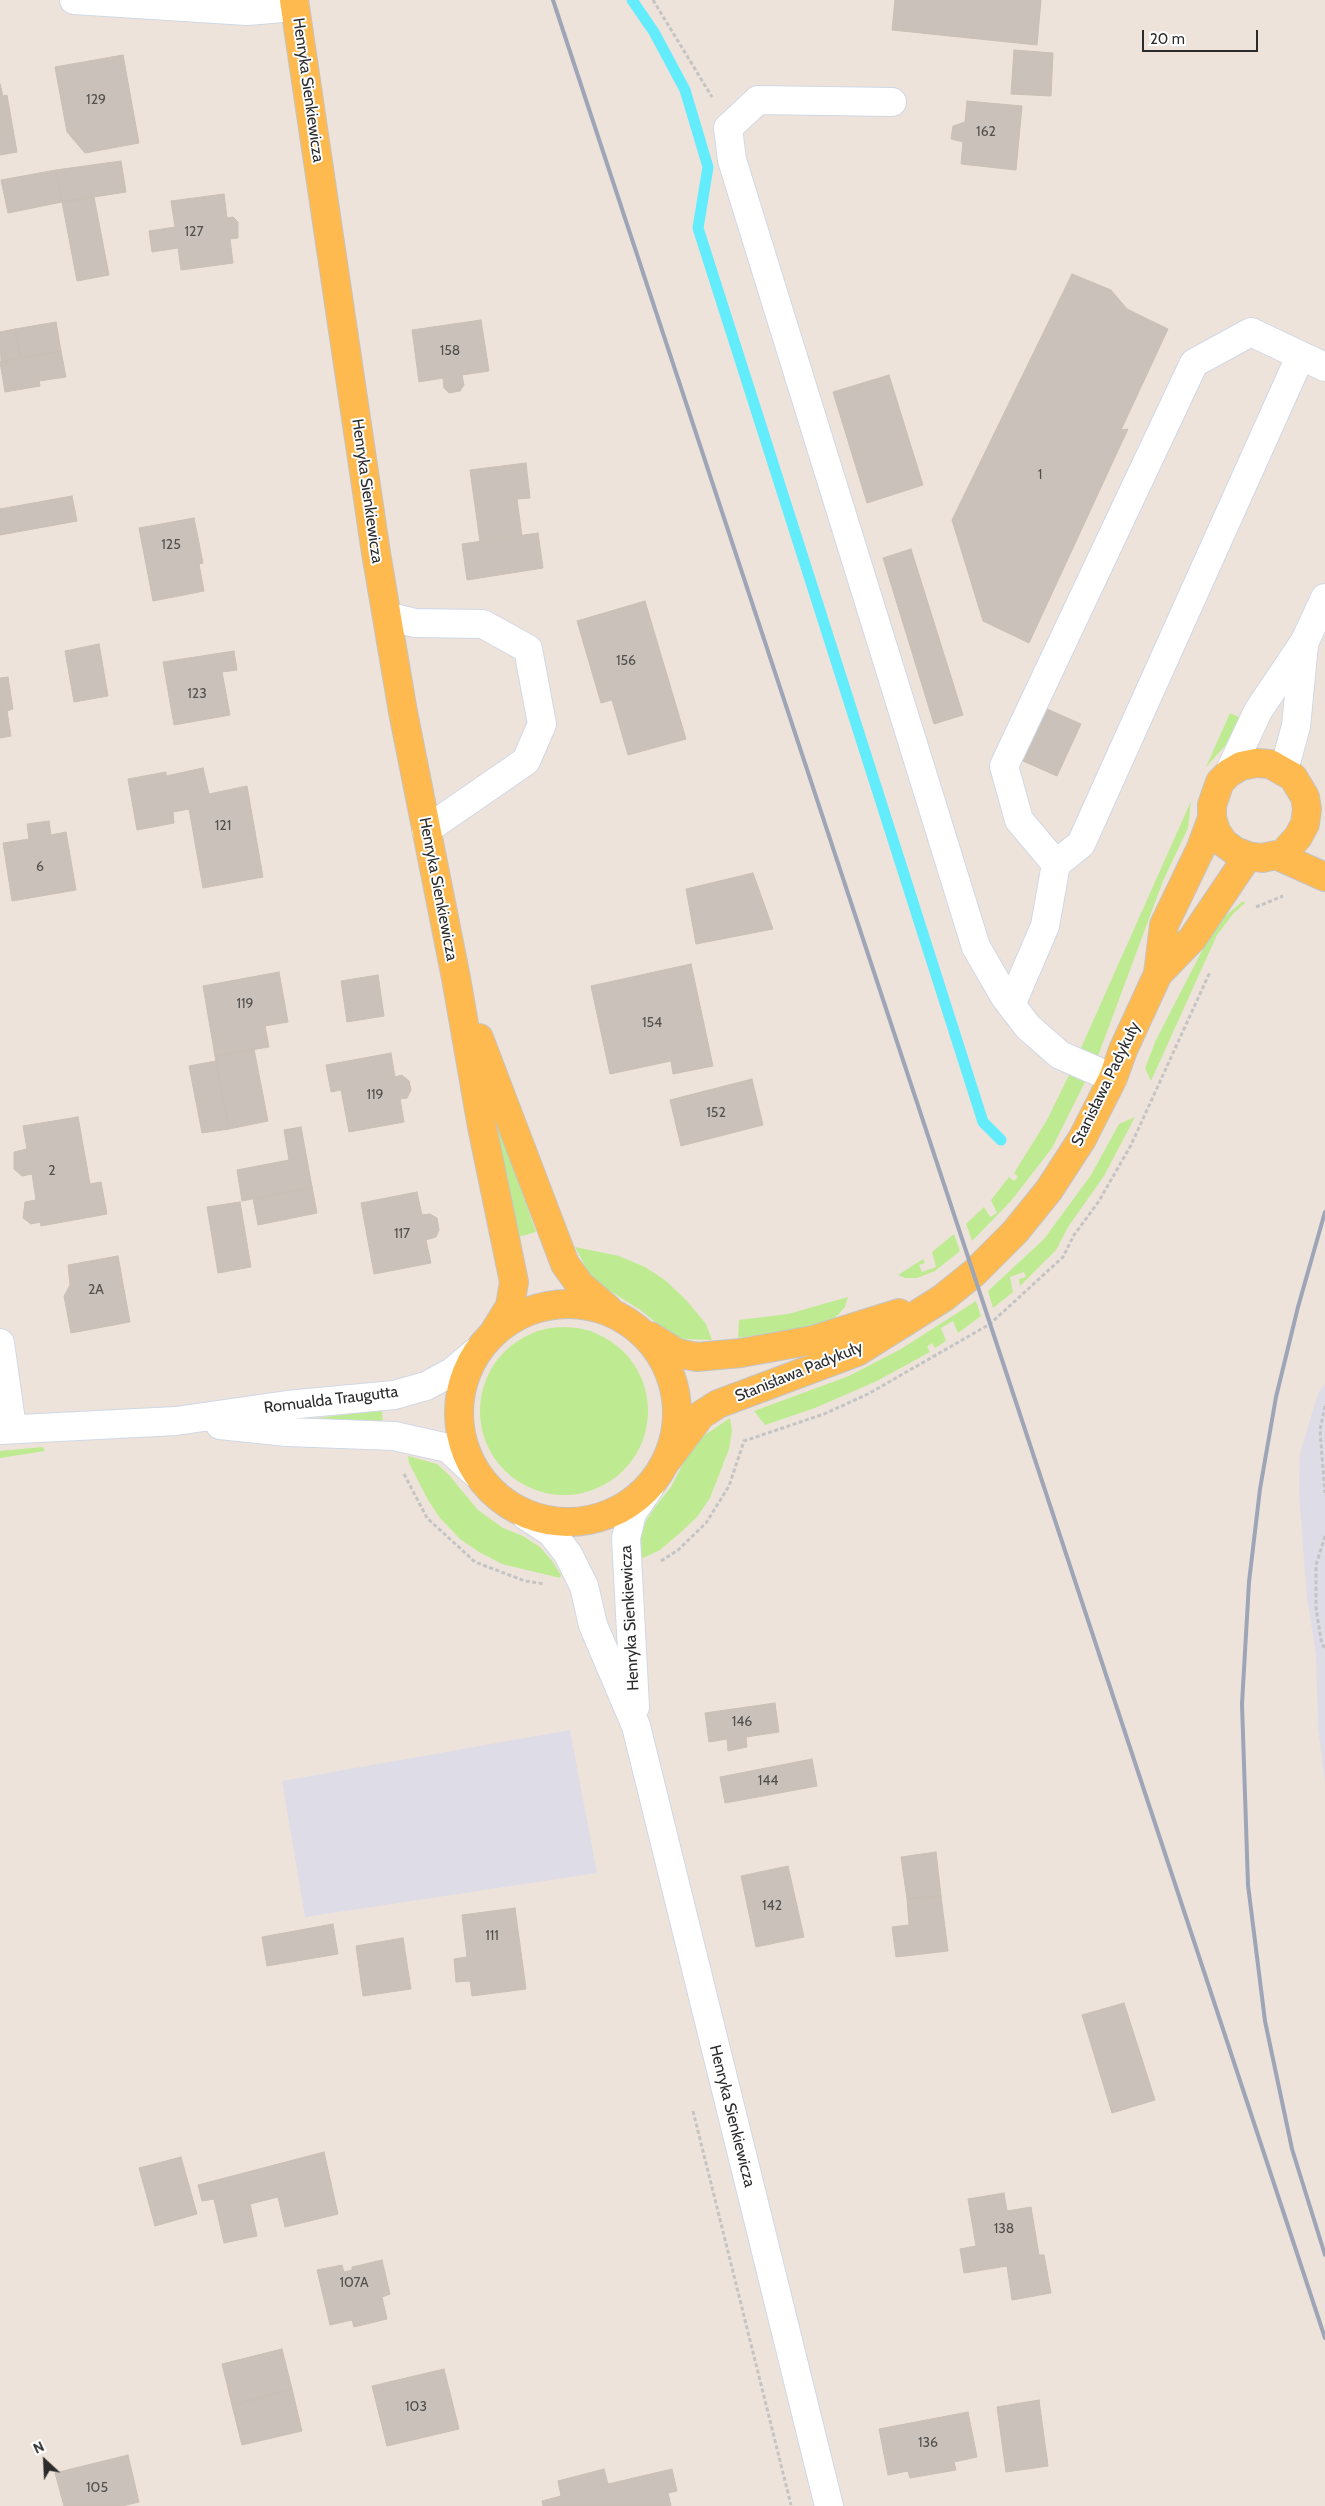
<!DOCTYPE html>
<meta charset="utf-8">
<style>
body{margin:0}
#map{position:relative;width:1325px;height:2506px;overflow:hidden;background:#eee3db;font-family:Cabin,sans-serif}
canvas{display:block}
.north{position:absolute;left:20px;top:2436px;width:50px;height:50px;-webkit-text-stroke:4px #fff;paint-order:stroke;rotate:335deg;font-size:14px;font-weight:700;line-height:20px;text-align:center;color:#2b2b2b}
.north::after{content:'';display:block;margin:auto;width:18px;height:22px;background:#2b2b2b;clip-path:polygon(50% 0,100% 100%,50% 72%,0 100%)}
.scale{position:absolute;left:1142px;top:30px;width:116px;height:22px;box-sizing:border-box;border:2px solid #2b2b2b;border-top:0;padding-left:6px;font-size:15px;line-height:18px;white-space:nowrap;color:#2b2b2b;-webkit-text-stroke:4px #fff;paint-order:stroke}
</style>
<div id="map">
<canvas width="1325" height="2506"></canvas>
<div class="north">N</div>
<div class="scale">20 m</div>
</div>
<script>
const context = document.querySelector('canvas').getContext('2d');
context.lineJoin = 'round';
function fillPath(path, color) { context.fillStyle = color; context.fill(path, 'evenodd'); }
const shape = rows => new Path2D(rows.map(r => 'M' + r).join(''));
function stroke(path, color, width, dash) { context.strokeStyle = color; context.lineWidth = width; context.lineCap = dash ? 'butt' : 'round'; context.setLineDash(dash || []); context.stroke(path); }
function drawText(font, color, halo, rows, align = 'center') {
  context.font = font + ' Cabin,sans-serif'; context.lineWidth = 4; context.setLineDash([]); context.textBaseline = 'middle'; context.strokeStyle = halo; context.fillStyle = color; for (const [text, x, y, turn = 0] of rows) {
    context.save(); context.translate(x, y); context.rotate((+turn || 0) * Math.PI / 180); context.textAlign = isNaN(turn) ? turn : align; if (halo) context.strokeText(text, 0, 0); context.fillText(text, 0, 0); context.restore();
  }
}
fillPath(shape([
 [1325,1384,1325,1782,1318,1728,1316,1654,1307,1598,1299,1493,1300,1453,1318,1393],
 [570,1730,597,1873,305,1917,282,1781]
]), '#dedce6');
fillPath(shape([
 [1230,713,1241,718,1232,738,1206,767],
 [1191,801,1188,828,1163,881,1098,1056,1081,1048],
 [1243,901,1245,903,1233,914,1217,935,1151,1081,1145,1068,1156,1040,1207,941,1223,918],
 [1069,1075,1085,1082,1052,1148,1011,1201,972,1241,966,1224,984,1207,990,1217,997,1213,991,1200,1009,1177,1014,1181,1018,1177,1014,1173,1047,1120],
 [493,1112,536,1232,518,1237],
 [1135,1117,1104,1176,1068,1227,1056,1250,1020,1286,1019,1279,1026,1277,1024,1272,1010,1277,1013,1292,993,1308,988,1291,1044,1239,1091,1175,1119,1124],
 [954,1234,960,1251,935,1271,917,1278,905,1278,898,1275,923,1259,925,1263,919,1265,922,1272,936,1267,932,1252],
 [575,1247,619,1256,645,1267,665,1280,687,1301,706,1324,712,1340,683,1339,668,1332,639,1309,605,1288,589,1274],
 [848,1297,845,1307,833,1320,799,1329,738,1338,739,1320,788,1314],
 [976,1301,981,1316,958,1333,953,1321,941,1328,946,1341,935,1348,932,1343,927,1347,930,1352,877,1381,815,1408,765,1425,754,1411,849,1376,901,1349],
 '480 1411a84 84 0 1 1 168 0a84 84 0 1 1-168 0Z',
 [382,1410,383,1425,311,1421,309,1419],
 [730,1418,732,1431,729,1449,710,1498,697,1517,680,1533,660,1550,641,1559,640,1539,646,1521,655,1507,671,1487,689,1452,705,1435],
 [43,1447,45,1451,0,1458,0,1451],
 [408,1456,437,1464,449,1475,478,1510,503,1528,523,1536,540,1547,552,1561,561,1575,560,1578,502,1564,479,1552,460,1539,440,1518,428,1500,409,1463]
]), '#beeb91');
stroke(shape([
 [632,0,654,32,685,90,708,167,698,228,983,1122,1001,1140]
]), '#62ecfc', 11);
const building = shape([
 [895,0,1041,0,1037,45,892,30,895,0],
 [1014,50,1053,53,1051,96,1011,94,1014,50],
 [123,55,139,143,85,153,67,132,55,67,123,55],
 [0,84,3,96,7,95,17,152,0,155,0,84],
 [967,101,1022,106,1016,170,961,164,963,142,951,139,953,126,965,122,967,101],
 [121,161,126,192,62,202,56,170,121,161],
 [56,170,62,202,8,213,1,180,56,170],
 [224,194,227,218,233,217,238,222,238,238,230,239,233,263,181,270,178,248,152,252,149,231,175,227,171,201,224,194],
 [94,197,109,275,77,281,62,202,94,197],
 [1072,274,1111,290,1127,309,1168,329,1121,430,1128,429,1029,643,983,621,952,520,1072,274],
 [481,320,489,371,462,375,464,385,460,391,449,393,444,388,443,378,419,382,412,330,481,320],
 [56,322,61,351,21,358,15,329,56,322],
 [15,329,21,358,1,362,0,332,15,329],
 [61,351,66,377,39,381,40,386,5,392,0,362,61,351],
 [889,375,923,485,867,503,833,392,889,375],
 [526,463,530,498,517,499,522,536,480,542,470,470,526,463],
 [72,496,77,521,0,535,0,509,72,496],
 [194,518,203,563,199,564,204,591,153,601,139,528,194,518],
 [538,533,543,568,467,580,462,544,538,533],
 [911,549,963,715,934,724,883,558,911,549],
 [645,601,686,739,628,755,612,700,601,703,577,621,645,601],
 [99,644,108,696,74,702,65,651,99,644],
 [234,651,237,670,222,672,230,715,174,725,163,662,234,651],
 [8,677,13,709,7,711,11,736,0,738,0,678,8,677],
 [1038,705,1081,724,1057,776,1014,757,1038,705],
 [203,768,209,794,247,786,263,877,203,888,189,809,173,812,174,823,137,830,128,779,166,772,166,776,203,768],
 [49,821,51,835,66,832,76,890,12,901,3,843,29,839,27,824,49,821],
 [753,873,773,929,696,944,686,889,753,873],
 [691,964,713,1066,673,1074,671,1061,610,1074,591,986,691,964],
 [279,972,288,1022,265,1026,269,1047,215,1056,203,986,279,972],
 [378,975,384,1016,347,1022,341,981,378,975],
 [254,1049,268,1121,229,1129,215,1056,254,1049],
 [391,1053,395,1077,402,1075,409,1081,411,1090,407,1098,400,1099,404,1122,349,1132,341,1090,331,1092,326,1065,391,1053],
 [216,1061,229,1129,202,1133,189,1066,216,1061],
 [752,1079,763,1125,681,1146,670,1100,752,1079],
 [78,1117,90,1184,101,1182,107,1214,41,1226,40,1222,31,1224,23,1218,25,1202,36,1200,32,1174,22,1176,14,1169,14,1152,27,1149,23,1126,78,1117],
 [301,1127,312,1187,242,1201,237,1170,289,1160,284,1130,301,1127],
 [312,1187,317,1213,258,1225,253,1199,312,1187],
 [417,1192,422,1215,430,1214,437,1218,439,1230,436,1237,426,1240,431,1263,374,1274,361,1203,417,1192],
 [240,1202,251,1267,218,1273,207,1207,240,1202],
 [118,1256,130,1322,71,1333,64,1296,70,1285,68,1265,118,1256],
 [775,1703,779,1732,746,1737,747,1747,728,1751,727,1739,709,1742,705,1713,775,1703],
 [812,1759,817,1786,725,1803,720,1777,812,1759],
 [936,1852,941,1896,907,1899,901,1857,936,1852],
 [788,1866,804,1937,756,1947,741,1876,788,1866],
 [941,1896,948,1951,896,1957,892,1927,909,1925,907,1899,941,1896],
 [515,1908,526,1989,472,1996,470,1981,456,1982,454,1959,467,1957,462,1915,515,1908],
 [333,1924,338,1954,267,1966,262,1937,333,1924],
 [403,1938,411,1989,363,1996,356,1946,403,1938],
 [1124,2003,1155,2100,1112,2113,1082,2015,1124,2003],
 [324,2152,338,2214,285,2227,278,2197,250,2204,257,2236,224,2243,214,2199,202,2201,198,2185,324,2152],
 [181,2157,197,2214,155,2226,139,2168,181,2157],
 [1004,2193,1007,2211,1031,2207,1039,2255,1044,2255,1051,2293,1012,2300,1007,2266,964,2273,960,2249,976,2246,968,2199,1004,2193],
 [382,2260,390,2294,382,2297,387,2319,354,2327,352,2320,330,2325,317,2270,342,2265,344,2272,352,2270,352,2267,382,2260],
 [282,2349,292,2389,232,2405,222,2364,282,2349],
 [444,2369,459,2429,387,2446,372,2386,444,2369],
 [292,2389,302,2431,242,2445,232,2405,292,2389],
 [1039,2400,1048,2466,1006,2472,997,2407,1039,2400],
 [968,2412,977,2457,954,2462,956,2470,910,2478,908,2471,888,2475,879,2429,968,2412],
 [128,2455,139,2502,122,2506,64,2506,55,2473,128,2455],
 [604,2469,608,2484,672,2469,677,2491,668,2493,671,2506,543,2506,542,2501,561,2496,558,2481,604,2469]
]);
fillPath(building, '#c9c1ba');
stroke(building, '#cabfb4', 1);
const minor = shape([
 [74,0,247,11,295,7],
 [892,102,758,100,728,128,732,160,976,947,1005,997,1028,1027,1060,1055,1113,1078],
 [1300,357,1081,844,1056,864,1019,820,1004,766,1194,363,1251,332,1325,367],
 [387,616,415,623,483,624,528,649,542,724,526,761,426,830],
 [1284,770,1296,726,1304,645],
 [1229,773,1258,711,1305,641,1325,598],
 [1011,1005,1045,926,1056,864],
 [0,1343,12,1428],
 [220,1425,287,1432,394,1436,448,1448,475,1473],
 [0,1430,176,1421,287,1405,394,1395,426,1386,452,1372,476,1352],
 [526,1516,551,1532,568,1554,584,1586,593,1625,636,1726,829,2506],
 [635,1707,626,1538,632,1513,650,1487]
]);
const major = shape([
 [294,0,376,553,403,712,456,978,482,1127,514,1282,510,1306,494,1332],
 [1288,848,1298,837,1305,824,1307,809,1305,797,1293,777,1270,764,1256,763,1241,766,1229,773,1220,782,1212,805,1212,818,1216,831,1224,843,1235,851,1248,856,1262,858,1276,855,1325,877],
 [1158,974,1192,939,1248,856],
 [479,1038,565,1264,580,1285,608,1309],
 '459 1413a109 109 0 1 1 218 0a109 109 0 1 1-218 0Z',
 [650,1336,677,1353,697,1357,741,1353,813,1340,899,1313],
 [668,1459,701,1415,718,1404,857,1352,943,1298,974,1273,1015,1232,1049,1190,1082,1139,1113,1078,1123,1050,1158,974,1164,925,1201,848,1212,818]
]);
stroke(minor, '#d0d8e5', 30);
stroke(major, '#c4c4c4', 30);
stroke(shape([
 [653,0,712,97],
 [1256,907,1283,896],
 [1325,1406,1320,1430,1325,1493],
 [404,1474,427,1518,475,1562,525,1581,545,1584],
 [1325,1536,1316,1565,1316,1608,1321,1640,1325,1650],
 [661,1561,678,1550,706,1523,729,1486,744,1441,824,1414,868,1394,990,1324,1063,1257,1074,1235,1099,1201,1131,1145,1210,972],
 [693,2111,791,2505]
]), '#c4c4c4', 3, [4, 2.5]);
stroke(minor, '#fff', 28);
stroke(major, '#ffba4f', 28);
stroke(shape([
 [553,0,1325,2338],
 [1325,1212,1298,1307,1276,1397,1260,1489,1249,1582,1242,1704,1248,1885,1265,2021,1292,2149,1325,2255]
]), '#9da5b7', 4);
drawText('14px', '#52504f', null, [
 ["129",96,100],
 ["162",986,132],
 ["127",194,232],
 ["158",450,351],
 ["1",1040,475],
 ["125",171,545],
 ["156",626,661],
 ["123",197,694],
 ["121",223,826],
 ["6",40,867],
 ["119",245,1004],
 ["154",652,1023],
 ["119",375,1095],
 ["152",716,1113],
 ["2",52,1171],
 ["117",402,1234],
 ["2A",96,1290],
 ["146",742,1722],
 ["144",768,1781],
 ["142",772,1906],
 ["111",492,1936],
 ["138",1004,2229],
 ["107A",354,2283],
 ["103",416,2407],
 ["136",928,2443],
 ["105",97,2488]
]);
drawText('16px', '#2b2b2b', '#fff', [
 ["Henryka Sienkiewicza",308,90,82],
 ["Henryka Sienkiewicza",367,491,82],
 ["Henryka Sienkiewicza",438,889,79],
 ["Stanisława Padykuły",1106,1084,-64],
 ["Stanisława Padykuły",799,1372,-22],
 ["Romualda Traugutta",331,1400,-7],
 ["Henryka Sienkiewicza",630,1618,-93],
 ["Henryka Sienkiewicza",732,2116,76]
]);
</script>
